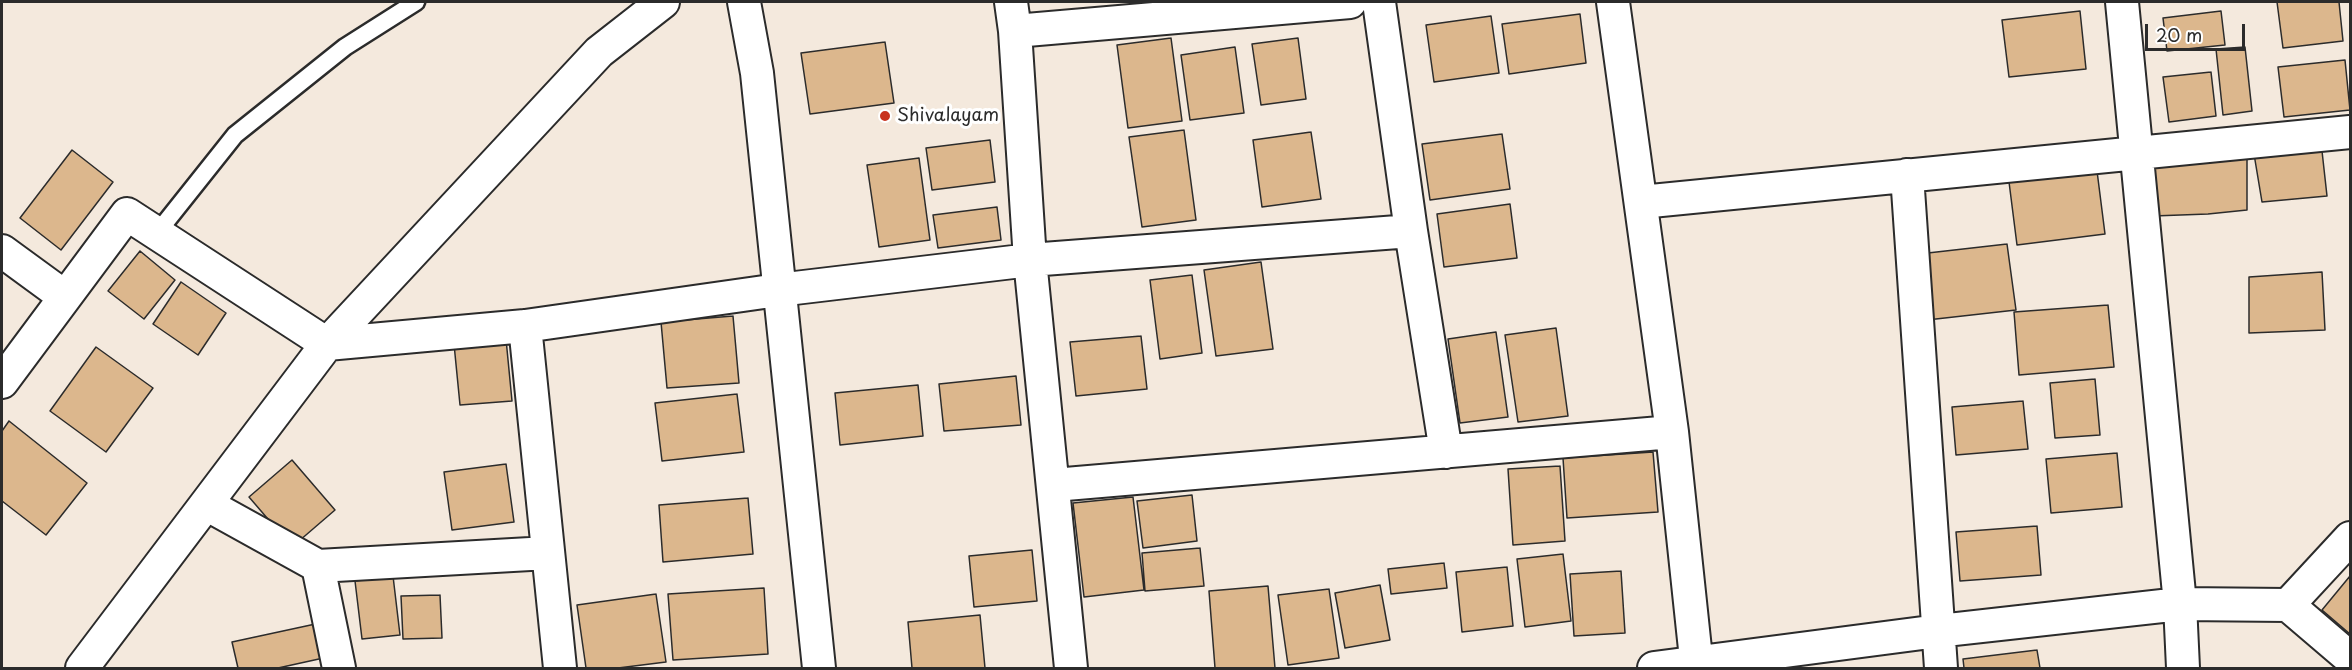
<!DOCTYPE html>
<style>
body{margin:0}
#map{position:relative;width:2352px;height:670px;overflow:hidden;background:#f4e9dd;font-family:"Playpen Sans",sans-serif}
canvas{display:block}
.frame{position:absolute;inset:0;border:3px solid #2b2b2b;pointer-events:none}
.scale{position:absolute;left:2145px;top:24px;width:100px;height:27px;box-sizing:border-box;border:3px solid #2b2b2b;border-top:0;padding-left:8px;font-size:18px;line-height:21px;white-space:nowrap;color:#2b2b2b;-webkit-text-stroke:4px #fff;paint-order:stroke}
</style>
<div id="map">
<canvas width="2352" height="670"></canvas>
<div class="frame"></div>
<div class="scale">20 m</div>
</div>
<script>
const context = document.querySelector('canvas').getContext('2d');
context.lineJoin = 'round';
function fillPath(path, color) { context.fillStyle = color; context.fill(path, 'evenodd'); }
const shape = rows => new Path2D(rows.map(r => 'M' + r).join(''));
function stroke(path, color, width, dash) { context.strokeStyle = color; context.lineWidth = width; context.lineCap = dash ? 'butt' : 'round'; context.setLineDash(dash || []); context.stroke(path); }
function drawText(font, color, halo, rows, align = 'center') {
  context.font = font + ' "Playpen Sans",sans-serif'; context.lineWidth = 6; context.setLineDash([]); context.textBaseline = 'middle'; context.strokeStyle = halo; context.fillStyle = color; for (const [text, x, y, turn = 0] of rows) {
    context.save(); context.translate(x, y); context.rotate((+turn || 0) * Math.PI / 180); context.textAlign = isNaN(turn) ? turn : align; if (halo) context.strokeText(text, 0, 0); context.fillText(text, 0, 0); context.restore();
  }
}
const building = shape([
 [2277,2,2339,2,2343,41,2283,48,2277,2],
 [2080,11,2086,69,2009,77,2002,20,2080,11],
 [2221,11,2225,45,2167,51,2163,18,2221,11],
 [1580,14,1586,63,1509,74,1502,24,1580,14],
 [1491,16,1499,73,1434,82,1426,25,1491,16],
 [1171,38,1182,121,1128,128,1117,45,1171,38],
 [1298,38,1306,99,1261,105,1252,44,1298,38],
 [885,42,894,103,810,114,801,53,885,42],
 [1235,47,1244,113,1190,120,1181,55,1235,47],
 [2245,47,2252,111,2223,115,2216,49,2245,47],
 [2345,60,2350,110,2284,117,2278,67,2345,60],
 [2211,72,2216,116,2169,122,2163,77,2211,72],
 [1184,130,1196,220,1142,227,1129,137,1184,130],
 [1311,132,1321,199,1262,207,1253,140,1311,132],
 [1502,134,1510,189,1430,200,1422,144,1502,134],
 [990,140,995,182,932,190,926,148,990,140],
 [72,150,113,182,61,250,20,218,72,150],
 [2322,151,2327,196,2262,202,2254,154,2322,151],
 [2247,152,2247,210,2208,214,2153,216,2148,159,2247,152],
 [919,158,930,240,879,247,867,165,919,158],
 [2096,163,2105,234,2017,245,2008,174,2096,163],
 [1510,204,1517,258,1444,267,1437,214,1510,204],
 [997,207,1001,240,938,248,933,215,997,207],
 [2007,244,2016,310,1927,320,1919,254,2007,244],
 [140,251,175,280,144,319,108,291,140,251],
 [1261,262,1273,349,1216,356,1204,270,1261,262],
 [2322,272,2325,330,2249,333,2249,277,2322,272],
 [1192,275,1202,353,1160,359,1150,280,1192,275],
 [181,282,226,313,198,355,153,324,181,282],
 [2108,305,2114,367,2019,375,2014,312,2108,305],
 [733,316,739,383,667,388,661,322,733,316],
 [1556,328,1568,416,1518,422,1505,335,1556,328],
 [1496,332,1508,417,1460,423,1448,339,1496,332],
 [1141,336,1147,389,1076,396,1070,342,1141,336],
 [506,339,512,401,460,405,454,344,506,339],
 [96,347,153,388,106,452,50,411,96,347],
 [1016,376,1021,425,944,431,939,384,1016,376],
 [2095,379,2100,435,2055,438,2050,383,2095,379],
 [918,385,923,436,840,445,835,393,918,385],
 [737,394,744,452,662,461,655,403,737,394],
 [2023,401,2028,449,1956,455,1952,407,2023,401],
 [9,421,87,483,46,535,2,501,2,431,9,421],
 [1653,452,1658,512,1567,518,1563,458,1653,452],
 [2117,453,2122,507,2051,513,2046,459,2117,453],
 [292,460,335,510,292,547,249,497,292,460],
 [506,464,514,522,452,530,444,472,506,464],
 [1560,466,1565,541,1513,545,1508,469,1560,466],
 [1192,495,1197,541,1143,548,1137,501,1192,495],
 [1133,497,1144,590,1084,597,1073,503,1133,497],
 [748,498,753,554,663,562,659,505,748,498],
 [2037,526,2041,575,1960,581,1956,532,2037,526],
 [1200,548,1204,586,1145,591,1142,553,1200,548],
 [1032,550,1037,601,974,607,969,556,1032,550],
 [1563,554,1571,621,1525,627,1517,559,1563,554],
 [1444,563,1447,588,1391,594,1388,569,1444,563],
 [1507,567,1513,626,1462,632,1456,572,1507,567],
 [1621,571,1625,633,1574,636,1570,574,1621,571],
 [393,576,400,635,362,639,355,581,393,576],
 [2350,576,2350,634,2322,610,2350,576],
 [1380,585,1390,640,1345,648,1335,593,1380,585],
 [1268,586,1275,668,1215,668,1209,591,1268,586],
 [764,588,768,654,673,660,668,594,764,588],
 [1329,589,1339,658,1288,665,1278,595,1329,589],
 [656,594,666,662,618,668,586,668,577,605,656,594],
 [440,595,442,638,403,639,401,596,440,595],
 [980,615,985,668,912,668,908,622,980,615],
 [320,623,328,657,278,668,238,668,232,642,320,623],
 [2037,650,2040,668,1964,668,1963,659,2037,650]
]);
fillPath(building, '#dcb78d');
stroke(building, '#2b2b2b', 1.5);
const lane = shape([
 [157,233,235,135,345,47,416,2]
]);
const street = shape([
 [744,2,757,73,819,668],
 [1011,2,1015,31,1030,260,1071,668],
 [1379,2,1411,231,1446,452],
 [1613,2,1672,432,1697,668],
 [2122,2,2180,604,2183,668],
 [1015,31,1350,2],
 [1907,175,1941,668],
 [1641,202,2350,132],
 [2,251,65,297],
 [525,326,560,668],
 [327,344,525,326,778,290,1030,260,1411,231],
 [327,344,599,52,663,2],
 [2,382,127,214,327,344,82,668],
 [1054,485,1672,432],
 [206,504,318,566,548,553],
 [318,566,339,668],
 [2288,605,2350,658],
 [1654,668,1938,631,2180,604,2288,605,2350,538]
]);
stroke(lane, '#2b2b2b', 21);
stroke(street, '#2b2b2b', 36);
stroke(lane, '#fff', 16);
stroke(street, '#fff', 32);
for (const [x, y, r, color] of [
 [885,116,6,"#c8321e"]
]) { const dot = new Path2D(); dot.arc(x, y, r, 0, 2 * Math.PI); context.fillStyle = color; context.fill(dot); stroke(dot, '#fff', 2); }
drawText('18px', '#2b2b2b', '#fff', [
 ["Shivalayam",897,116]
], 'left');
</script>
